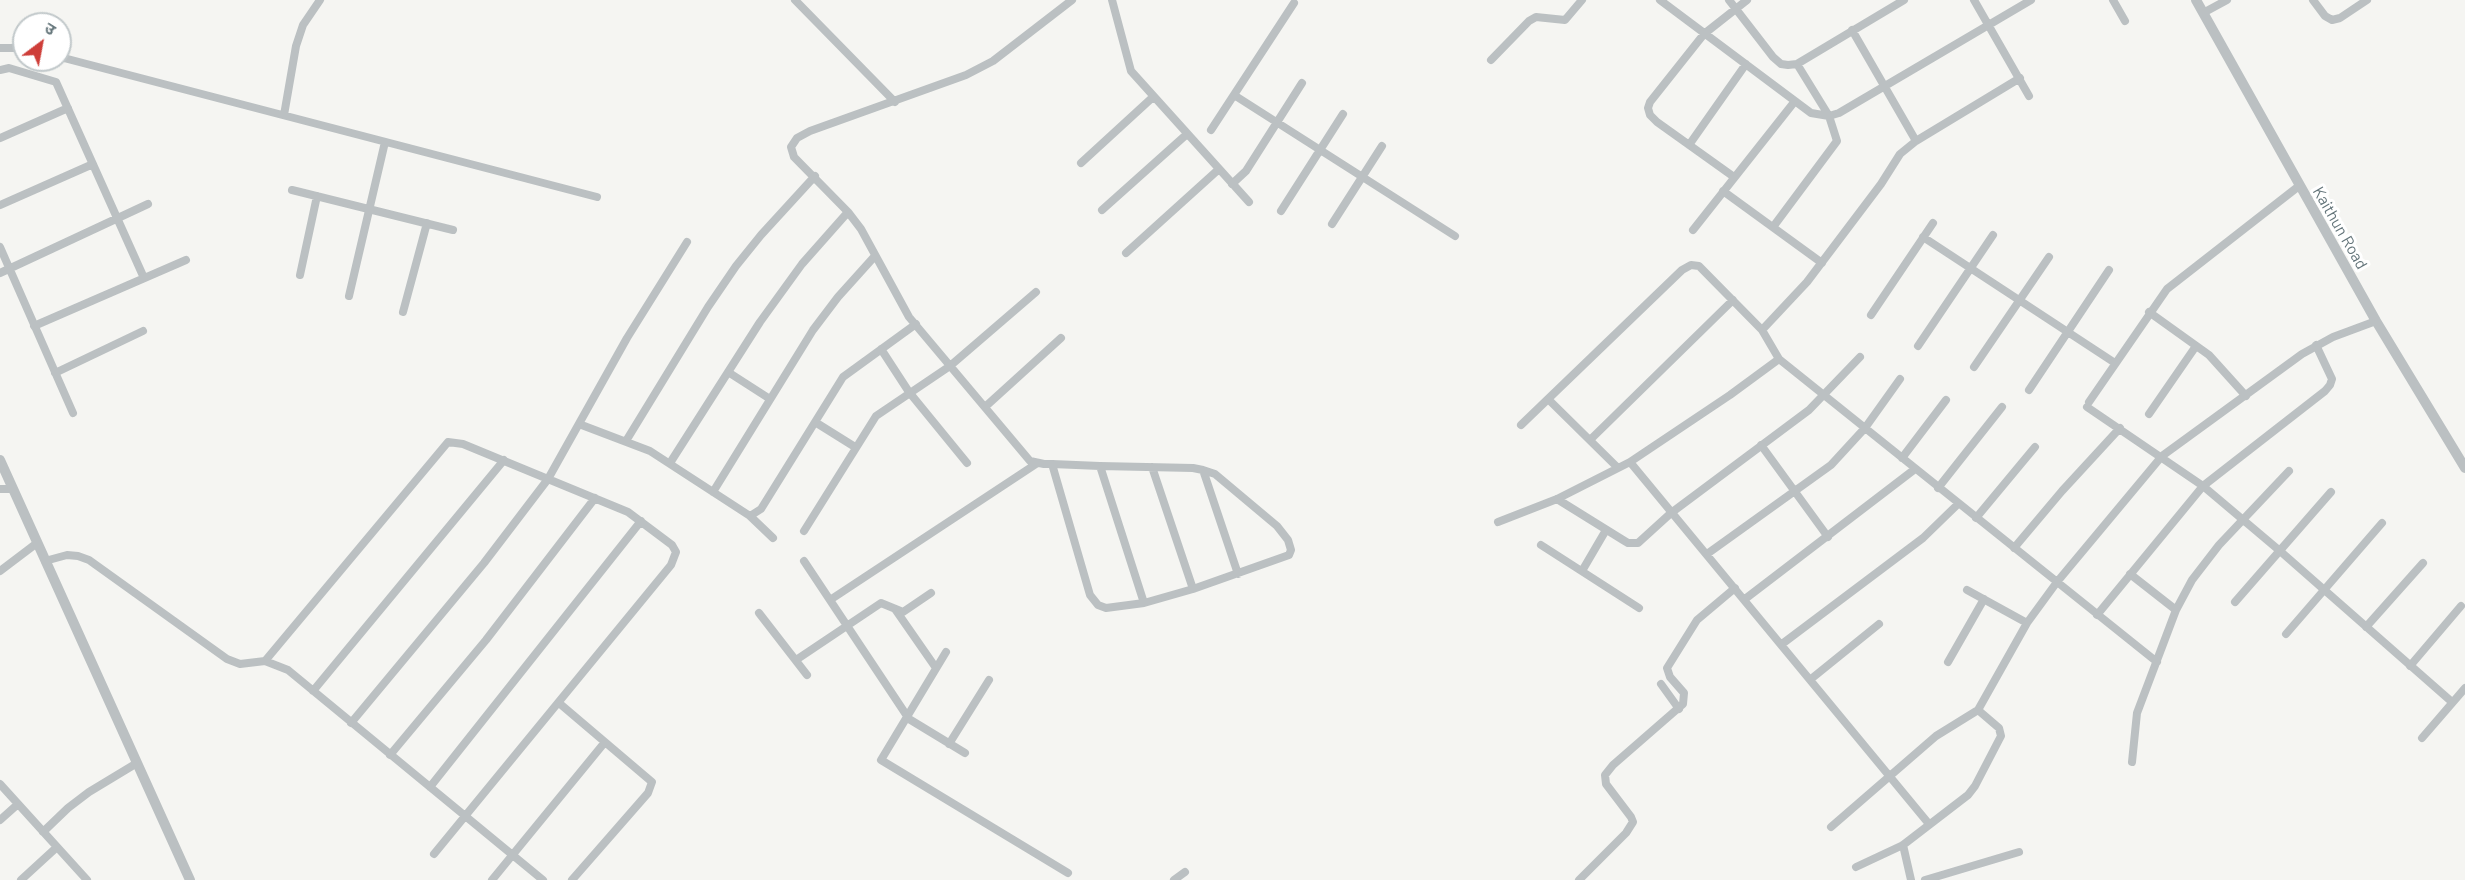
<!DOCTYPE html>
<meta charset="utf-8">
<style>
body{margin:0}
#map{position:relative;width:2465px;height:880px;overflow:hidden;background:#f5f5f2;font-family:Barlow,"Noto Sans Devanagari",sans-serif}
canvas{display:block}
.north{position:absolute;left:12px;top:12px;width:60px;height:60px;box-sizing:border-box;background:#fff;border:2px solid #c1c8ca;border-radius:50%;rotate:32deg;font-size:16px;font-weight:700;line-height:24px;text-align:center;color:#64757a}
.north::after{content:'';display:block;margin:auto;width:21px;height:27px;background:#ce3e39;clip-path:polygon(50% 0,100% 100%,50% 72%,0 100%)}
</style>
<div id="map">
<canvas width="2465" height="880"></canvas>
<div class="north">उ</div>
</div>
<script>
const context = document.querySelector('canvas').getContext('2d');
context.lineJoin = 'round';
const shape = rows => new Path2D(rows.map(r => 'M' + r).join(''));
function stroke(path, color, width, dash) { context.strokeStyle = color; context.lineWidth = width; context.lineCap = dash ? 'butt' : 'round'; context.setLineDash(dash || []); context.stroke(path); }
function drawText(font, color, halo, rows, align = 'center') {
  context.font = font + ' Barlow,sans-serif'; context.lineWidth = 6; context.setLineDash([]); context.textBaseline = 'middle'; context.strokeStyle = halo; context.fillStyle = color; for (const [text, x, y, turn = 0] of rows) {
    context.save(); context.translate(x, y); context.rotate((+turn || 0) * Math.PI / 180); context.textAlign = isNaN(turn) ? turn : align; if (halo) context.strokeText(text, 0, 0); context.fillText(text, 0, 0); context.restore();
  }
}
stroke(shape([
 [795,0,895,102],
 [1112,0,1131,71,1249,202],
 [1660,0,1811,113,1829,116,1839,113,2031,0],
 [1729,0,1773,57,1781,64,1788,65,1797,64,1904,0],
 [1974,0,2029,96],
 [2113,0,2125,21],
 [2313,0,2325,16,2332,20,2340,18,2367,0],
 [2203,13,2227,0],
 [1852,30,1916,141],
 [0,48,24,48],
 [60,57,597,197],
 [1491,60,1529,21,1536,17,1565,20,1582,0],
 [0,70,9,68,56,82,144,278],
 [1234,95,1455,236],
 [284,115,296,46,303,25,320,0],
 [1211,130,1294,3],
 [0,138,68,108],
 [1689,145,1746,64],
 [1081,163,1153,97],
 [1734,177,1657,122,1650,115,1648,108,1650,102,1704,34,1747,0],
 [1232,184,1246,171,1302,83],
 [292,190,453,230],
 [1723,191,1822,263],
 [0,205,93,164],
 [1102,210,1187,134],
 [1281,211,1343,114],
 [1332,224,1382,146],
 [1773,227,1837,141,1829,116,1797,64],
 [1693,230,1795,101],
 [1923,237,2115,363],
 [0,247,73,413],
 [1126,253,1219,169],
 [0,273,148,204],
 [300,275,317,196],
 [349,296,385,142],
 [403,312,427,223],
 [2149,312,2209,355,2246,396],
 [1871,315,1933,223],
 [34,326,186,260],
 [1762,330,1807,282,1881,184,1900,154,1916,141,2020,78],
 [1918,346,1993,235],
 [881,349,909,392,967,463],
 [1974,367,2049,257],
 [728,372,770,399],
 [55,373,143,331],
 [2029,390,2109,270],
 [1548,399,1618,468],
 [2089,402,2167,289,2299,186],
 [985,407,1061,338],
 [2087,407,2203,486,2280,551,2452,702],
 [2149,414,2196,346],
 [815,422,855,447],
 [579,424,650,451,750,516,761,509,843,377,916,324],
 [1521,425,1682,270,1691,265,1699,266,1762,330,1779,359,2157,662],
 [1591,439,1733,300],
 [626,441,708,307,736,266,761,235,815,176],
 [1761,445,1828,537],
 [1902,458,1946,400],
 [1630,462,1929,824],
 [670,463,760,322,802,264,848,212],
 [1052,464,1090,595,1098,605,1106,608,1144,603,1193,589,1289,555,1291,550,1288,540,1277,526,1215,474,1203,470,1193,468,1100,466,1052,464,1044,464,1030,461,909,317,861,229,848,212,794,157,791,147,797,138,810,131,966,75,993,61,1072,0],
 [1100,466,1144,603],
 [1152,467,1193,589],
 [1203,470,1238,574],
 [1938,488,2002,407],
 [0,489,13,489],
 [713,492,813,330,838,297,874,257],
 [1557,499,1623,540,1628,543,1638,543,1671,513,1809,410,1860,357],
 [750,516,773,538],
 [1976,518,2035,447],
 [1498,522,1557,499,1630,462,1730,395,1779,359],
 [804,531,876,416,950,366,1036,292],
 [1541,545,1639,608],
 [2014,548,2062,491,2120,428],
 [1707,554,1831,465,1865,428,1900,379],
 [45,561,67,555,78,556,89,560,227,659,240,664,265,661,288,670,543,880],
 [804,561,909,719,965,753],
 [0,571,37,543],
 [1582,571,1606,530],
 [2130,574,2176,610],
 [1967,590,2027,623],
 [1745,599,1915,469],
 [830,600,1036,464],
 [2235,602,2331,492],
 [895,609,936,668],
 [759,613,807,675],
 [2097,615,2203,486,2325,391,2330,385,2332,379,2316,345],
 [2366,627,2423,563],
 [2286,634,2382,523],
 [1782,644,1923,538,1958,504],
 [946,652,881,760,1068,873],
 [796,660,881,603,903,612,931,593],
 [265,661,448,442,463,444,628,512,672,545,676,552,671,565,434,854],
 [1948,662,1984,599],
 [2410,666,2461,606],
 [1811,679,1879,624],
 [1661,684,1679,709],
 [313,691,504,460],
 [559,703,652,782,648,793,572,880],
 [351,723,484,563,548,479,627,338,687,242],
 [2422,738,2465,688],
 [949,744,989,680],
 [390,755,486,640,595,498],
 [2132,762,2137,713,2176,610,2192,580,2219,545,2289,471],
 [0,784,87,880],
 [430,787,641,521],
 [0,820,18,804],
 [1831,827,1936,736,1978,710,2027,623,2057,582,2162,456,2302,354,2333,337,2376,321],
 [43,832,68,808,89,792,137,763],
 [1903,845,1911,880],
 [1856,867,1903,845,1968,795,1975,786,2001,736,1999,728,1978,710],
 [21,880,57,847],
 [492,880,605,742],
 [1174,880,1185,872],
 [1579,880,1626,833,1633,822,1631,817,1606,784,1605,775,1613,765,1683,704,1684,693,1670,677,1667,668,1697,620,1735,588],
 [1925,880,2019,852]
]), '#bbc0c2', 8);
stroke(shape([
 [2196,0,2376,321,2465,468],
 [0,460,190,880]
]), '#bbc0c2', 10);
drawText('16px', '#64757a', '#fff', [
 ["Kaithun Road",2340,228,60]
]);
</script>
